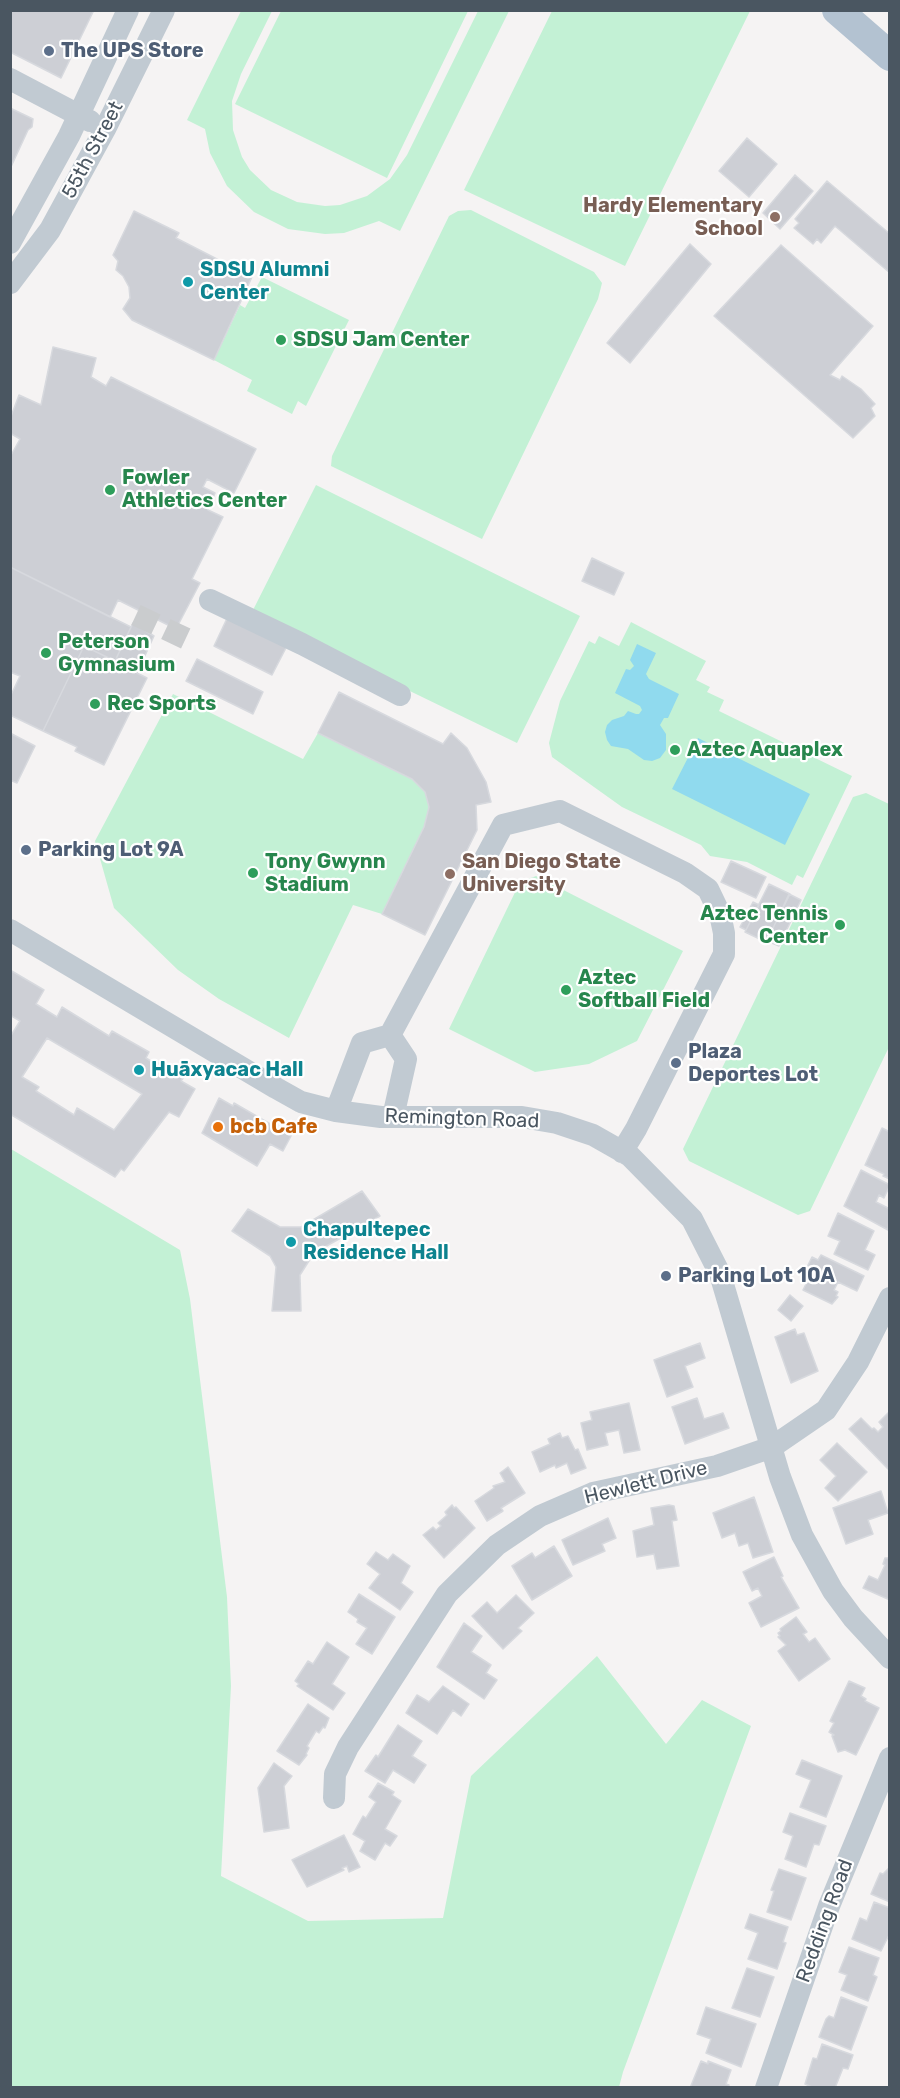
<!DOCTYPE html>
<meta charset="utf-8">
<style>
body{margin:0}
#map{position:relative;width:900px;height:2098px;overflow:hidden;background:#f5f3f3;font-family:Rubik,sans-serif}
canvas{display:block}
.frame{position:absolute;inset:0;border:12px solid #4a5661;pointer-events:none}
</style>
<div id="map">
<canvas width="900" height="2098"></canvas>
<div class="frame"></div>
</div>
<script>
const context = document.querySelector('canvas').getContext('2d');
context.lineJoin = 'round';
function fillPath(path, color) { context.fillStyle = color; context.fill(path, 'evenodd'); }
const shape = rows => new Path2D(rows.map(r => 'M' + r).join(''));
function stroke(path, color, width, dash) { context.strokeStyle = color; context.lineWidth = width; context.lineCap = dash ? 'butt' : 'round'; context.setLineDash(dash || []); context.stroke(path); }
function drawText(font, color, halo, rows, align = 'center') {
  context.font = font + ' Rubik,sans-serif'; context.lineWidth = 4.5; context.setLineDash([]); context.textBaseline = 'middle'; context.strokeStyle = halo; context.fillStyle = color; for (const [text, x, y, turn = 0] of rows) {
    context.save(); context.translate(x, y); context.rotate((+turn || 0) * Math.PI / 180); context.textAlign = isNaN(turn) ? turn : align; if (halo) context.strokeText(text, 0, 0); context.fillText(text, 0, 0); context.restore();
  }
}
fillPath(shape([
 [241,11,272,11,241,74,232,101,233,130,242,157,250,170,271,190,297,202,325,206,340,205,367,196,390,179,407,155,478,11,509,11,400,231,379,221,344,233,325,234,288,229,254,212,227,186,210,153,205,129,187,120],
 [281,11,468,11,387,178,235,104],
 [552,11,750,11,625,266,464,190],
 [471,210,594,272,602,283,598,299,482,539,331,466,332,456,449,216,458,211],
 [262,277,349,320,306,406,298,401,292,414,247,391,252,380,214,360,240,305,245,308],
 [316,485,580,616,517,743,251,614],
 [631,622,706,661,696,680,710,687,707,692,724,700,719,711,852,776,803,878,797,875,792,885,747,862,710,856,701,845,622,807,552,757,549,743,560,701,589,641,595,644,599,636,619,646],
 [173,694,303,759,318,733,412,779,425,792,429,807,424,827,382,914,353,905,289,1038,219,999,178,970,114,908,95,841],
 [866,793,889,804,889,1047,810,1211,798,1215,689,1161,683,1149,853,797],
 [536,876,683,951,637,1041,589,1064,535,1072,449,1029,520,882],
 [11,1149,180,1250,190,1299,227,1597,231,1686,221,1876,308,1921,443,1918,471,1776,597,1656,666,1744,702,1700,751,1726,623,2072,619,2087,11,2087]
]), '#c3f1d5');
fillPath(shape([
 [637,644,656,653,646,674,649,679,679,694,668,718,664,718,660,725,666,734,666,750,660,758,652,761,644,760,628,749,611,746,607,740,605,732,607,725,612,720,624,716,628,711,636,714,639,714,642,710,640,706,615,693,626,669,630,670,634,666,630,660],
 [698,738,810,794,785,845,672,789]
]), '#90daee');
const building = shape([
 [10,10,94,10,61,78,10,52,10,10],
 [10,108,33,119,32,127,28,130,10,169,10,108],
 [747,138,777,164,749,197,719,171,747,138],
 [795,175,813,191,780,229,763,213,795,175],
 [827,181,890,234,890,273,835,226,821,243,817,239,813,244,794,228,799,223,795,219,827,181],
 [134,211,179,233,176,238,252,277,214,360,132,320,123,309,130,298,129,287,123,276,116,270,118,261,113,255,134,211],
 [690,244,711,264,630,363,607,343,690,244],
 [781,245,873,326,830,375,840,380,842,376,861,389,875,404,871,408,875,416,853,438,714,316,781,245],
 [53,347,96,358,91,377,106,386,111,377,256,449,234,493,207,479,203,487,215,493,208,510,223,517,192,579,200,583,176,629,118,600,110,617,10,567,10,457,20,439,10,433,10,419,19,395,41,405,53,347],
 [592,558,624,573,614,595,582,581,592,558],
 [10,567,131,627,115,661,84,646,43,731,10,715,10,697,20,676,10,672,10,567],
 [230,612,288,644,272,675,214,646,230,612],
 [133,623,154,636,137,673,147,678,104,765,75,751,77,747,43,731,84,646,115,661,133,623],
 [197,659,263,692,253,714,186,681,197,659],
 [339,692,443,744,451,733,467,748,486,782,491,802,476,805,477,830,425,935,382,914,424,827,429,807,425,792,412,779,318,733,339,692],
 [10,733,35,746,17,783,10,780,10,733],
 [731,861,766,877,756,898,721,882,731,861],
 [769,884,790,894,766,942,745,932,769,884],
 [789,894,801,900,779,946,767,941,789,894],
 [753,902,759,905,746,930,740,927,753,902],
 [10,970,44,990,36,1004,57,1017,62,1007,109,1036,112,1031,149,1052,146,1058,157,1065,160,1061,185,1076,181,1081,195,1089,179,1117,169,1112,124,1171,121,1169,115,1177,10,1114,10,1037,20,1021,10,1015,10,970],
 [47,1038,142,1094,114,1130,77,1108,74,1115,36,1091,39,1087,22,1077,47,1038],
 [219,1098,233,1106,234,1103,291,1136,283,1151,270,1144,257,1166,202,1133,219,1098],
 [882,1128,890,1132,890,1179,883,1176,884,1174,865,1165,882,1128],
 [861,1170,890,1185,884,1198,879,1195,876,1202,890,1209,888,1230,844,1206,861,1170],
 [362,1191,380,1216,314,1253,300,1275,301,1311,272,1311,276,1267,270,1256,232,1231,248,1209,280,1227,301,1227,362,1191],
 [838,1213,874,1231,865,1250,875,1255,868,1270,834,1254,840,1241,828,1236,838,1213],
 [821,1255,864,1276,857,1291,838,1282,834,1290,838,1292,836,1296,838,1297,832,1304,803,1290,811,1274,805,1271,812,1257,818,1260,821,1255],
 [790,1295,803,1306,791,1321,778,1310,790,1295],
 [795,1329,797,1335,804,1333,818,1371,791,1383,775,1337,795,1329],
 [700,1343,705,1358,685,1366,693,1387,667,1397,654,1360,700,1343],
 [697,1398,704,1419,723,1413,729,1428,685,1444,672,1407,697,1398],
 [629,1403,640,1450,624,1453,619,1430,605,1433,608,1445,587,1450,581,1423,592,1420,590,1412,629,1403],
 [889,1412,890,1413,890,1471,849,1429,861,1418,872,1429,874,1428,878,1432,883,1427,879,1422,889,1412],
 [560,1433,562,1438,568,1436,575,1450,578,1449,586,1468,571,1474,567,1463,556,1468,555,1465,540,1472,532,1452,550,1444,548,1439,560,1433],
 [837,1443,867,1472,838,1501,825,1488,836,1476,820,1460,837,1443],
 [508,1467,525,1493,501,1508,503,1511,487,1521,475,1501,494,1488,493,1486,505,1482,500,1473,508,1467],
 [881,1491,888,1513,868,1520,873,1534,846,1544,833,1508,881,1491],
 [754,1497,773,1552,753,1558,748,1543,739,1546,735,1533,722,1538,713,1513,754,1497],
 [452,1505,454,1508,456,1507,475,1528,444,1558,423,1535,433,1527,436,1530,441,1526,438,1523,447,1515,445,1512,452,1505],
 [669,1505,674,1506,677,1520,672,1521,679,1566,657,1569,654,1554,637,1557,633,1531,654,1525,651,1508,669,1505],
 [608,1518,616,1538,602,1544,605,1551,573,1565,562,1540,608,1518],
 [554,1546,572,1576,532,1600,512,1566,532,1553,535,1558,554,1546],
 [376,1552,388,1560,393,1554,410,1566,401,1583,413,1592,400,1610,369,1588,380,1574,367,1564,376,1552],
 [774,1557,783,1576,781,1577,799,1608,761,1627,749,1603,762,1596,758,1588,752,1591,743,1572,774,1557],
 [885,1558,890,1558,890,1600,863,1588,869,1576,878,1580,885,1565,883,1564,885,1558],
 [359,1594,395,1617,372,1654,356,1644,367,1628,357,1622,358,1619,348,1612,359,1594],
 [516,1595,534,1613,518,1628,522,1631,503,1649,472,1616,487,1602,497,1613,516,1595],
 [796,1617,807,1632,803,1634,809,1642,815,1638,830,1659,799,1681,778,1651,786,1645,778,1637,780,1636,778,1633,781,1631,780,1629,796,1617],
 [464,1623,482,1636,471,1652,491,1665,486,1673,497,1680,484,1699,437,1667,464,1623],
 [327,1642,349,1657,332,1684,345,1693,333,1710,297,1686,299,1684,295,1681,308,1661,313,1664,327,1642],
 [849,1681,865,1688,861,1696,866,1699,865,1701,879,1708,856,1755,845,1750,838,1752,832,1736,834,1735,829,1732,834,1723,830,1721,849,1681],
 [443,1686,469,1704,461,1716,453,1710,437,1734,406,1713,417,1695,429,1702,443,1686],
 [308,1704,329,1718,325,1728,323,1727,319,1733,316,1731,307,1746,309,1748,306,1754,307,1755,299,1765,277,1751,308,1704],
 [398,1725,422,1741,412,1756,426,1765,414,1783,393,1770,385,1783,365,1771,376,1755,378,1757,398,1725],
 [802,1760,842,1776,826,1817,800,1807,811,1780,796,1774,802,1760],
 [274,1763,292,1776,284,1786,289,1828,264,1832,258,1788,274,1763],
 [378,1783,394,1792,392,1795,401,1801,385,1829,397,1836,390,1846,385,1843,375,1860,360,1851,365,1841,353,1834,363,1816,366,1818,376,1802,369,1797,378,1783],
 [790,1813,826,1826,819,1845,814,1844,806,1867,785,1859,793,1836,783,1832,790,1813],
 [344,1835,360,1867,349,1872,347,1866,342,1868,344,1870,307,1887,292,1860,344,1835],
 [890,1867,890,1902,871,1894,880,1873,883,1874,890,1867],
 [779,1869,806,1878,791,1920,767,1912,774,1891,771,1890,779,1869],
 [874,1902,890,1908,890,1933,881,1951,852,1939,860,1918,867,1921,874,1902],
 [750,1914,788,1927,783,1942,786,1943,777,1969,748,1959,758,1933,745,1928,750,1914],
 [849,1947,879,1958,873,1975,877,1977,868,2001,841,1990,847,1975,839,1972,849,1947],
 [747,1968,774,1977,760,2017,732,2008,747,1968],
 [841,1997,867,2007,851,2050,819,2037,826,2019,829,2016,834,2018,841,1997],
 [706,2007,756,2024,741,2067,706,2053,711,2039,697,2034,706,2007],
 [822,2044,853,2055,848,2069,843,2068,835,2088,814,2088,805,2084,813,2058,817,2059,822,2044],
 [701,2061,708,2064,708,2061,731,2070,726,2084,729,2085,729,2088,690,2088,701,2061]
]);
fillPath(building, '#cdcfd5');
stroke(building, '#d7d9de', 1.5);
stroke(shape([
 [136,615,189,640]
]), '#caccce', 22, [22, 11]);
stroke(shape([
 [10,79,90,121],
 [10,243,69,136,128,10],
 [10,283,50,230,105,129,164,10],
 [210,600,302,644,400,695],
 [10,930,276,1088,301,1102,336,1111,381,1117,522,1117,557,1123,593,1135,630,1156,692,1219,720,1274,780,1477,802,1535,833,1591,853,1618,890,1658],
 [390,1035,503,825,560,811,685,873,708,889,720,914,724,933,724,954,636,1129,622,1152],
 [336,1111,362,1043,390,1035,406,1059,393,1117],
 [334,1798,335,1774,348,1747,447,1594,497,1545,540,1516,593,1493,717,1466,772,1447,826,1410,858,1362,890,1298],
 [766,2088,829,1906,890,1758]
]), '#c1cad2', 22);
stroke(shape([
 [837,10,890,56]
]), '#b3c2d1', 30);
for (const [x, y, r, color] of [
 [49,51,6,"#5c6f8a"],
 [775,217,6,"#8d6e63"],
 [188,282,6,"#0f9aa8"],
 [281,340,6,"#2e9e5b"],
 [110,490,6,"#2e9e5b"],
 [46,653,6,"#2e9e5b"],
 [95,704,6,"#2e9e5b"],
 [675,750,6,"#2e9e5b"],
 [26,850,6,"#5c6f8a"],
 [253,873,6,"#2e9e5b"],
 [450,874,6,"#8d6e63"],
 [840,925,6,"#2e9e5b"],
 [566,990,6,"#2e9e5b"],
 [676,1063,6,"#5c6f8a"],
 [139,1070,6,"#0f9aa8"],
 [218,1127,6,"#e8710a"],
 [291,1242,6,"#0f9aa8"],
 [666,1276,6,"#5c6f8a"]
]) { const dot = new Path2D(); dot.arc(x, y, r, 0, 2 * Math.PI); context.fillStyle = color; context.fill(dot); stroke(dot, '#fff', 2); }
drawText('bold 20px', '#4e5e75', '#fff', [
 ["The UPS Store",61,51],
 ["Parking Lot 9A",38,850],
 ["Plaza",688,1052],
 ["Deportes Lot",688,1075],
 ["Parking Lot 10A",678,1276]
], 'left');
drawText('20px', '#4a5661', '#fff', [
 ["55th Street",93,150,-62],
 ["Remington Road",462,1119,2],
 ["Hewlett Drive",646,1483,-14],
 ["Redding Road",825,1921,-70]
]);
drawText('bold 20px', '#785e54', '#fff', [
 ["Hardy Elementary",763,206],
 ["School",763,229],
 ["San Diego State",462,862,"left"],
 ["University",462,885,"left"]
], 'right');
drawText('bold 20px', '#0d838f', '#fff', [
 ["SDSU Alumni",200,270],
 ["Center",200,293],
 ["Huāxyacac Hall",151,1070],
 ["Chapultepec",303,1230],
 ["Residence Hall",303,1253]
], 'left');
drawText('bold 20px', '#27864d', '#fff', [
 ["SDSU Jam Center",293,340],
 ["Fowler",122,478],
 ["Athletics Center",122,501],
 ["Peterson",58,642],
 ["Gymnasium",58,665],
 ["Rec Sports",107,704],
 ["Aztec Aquaplex",687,750],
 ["Tony Gwynn",265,862],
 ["Stadium",265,885],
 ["Aztec Tennis",828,914,"right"],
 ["Center",828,937,"right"],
 ["Aztec",578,978],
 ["Softball Field",578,1001]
], 'left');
drawText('bold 20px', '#c56008', '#fff', [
 ["bcb Cafe",230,1127]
], 'left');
</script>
